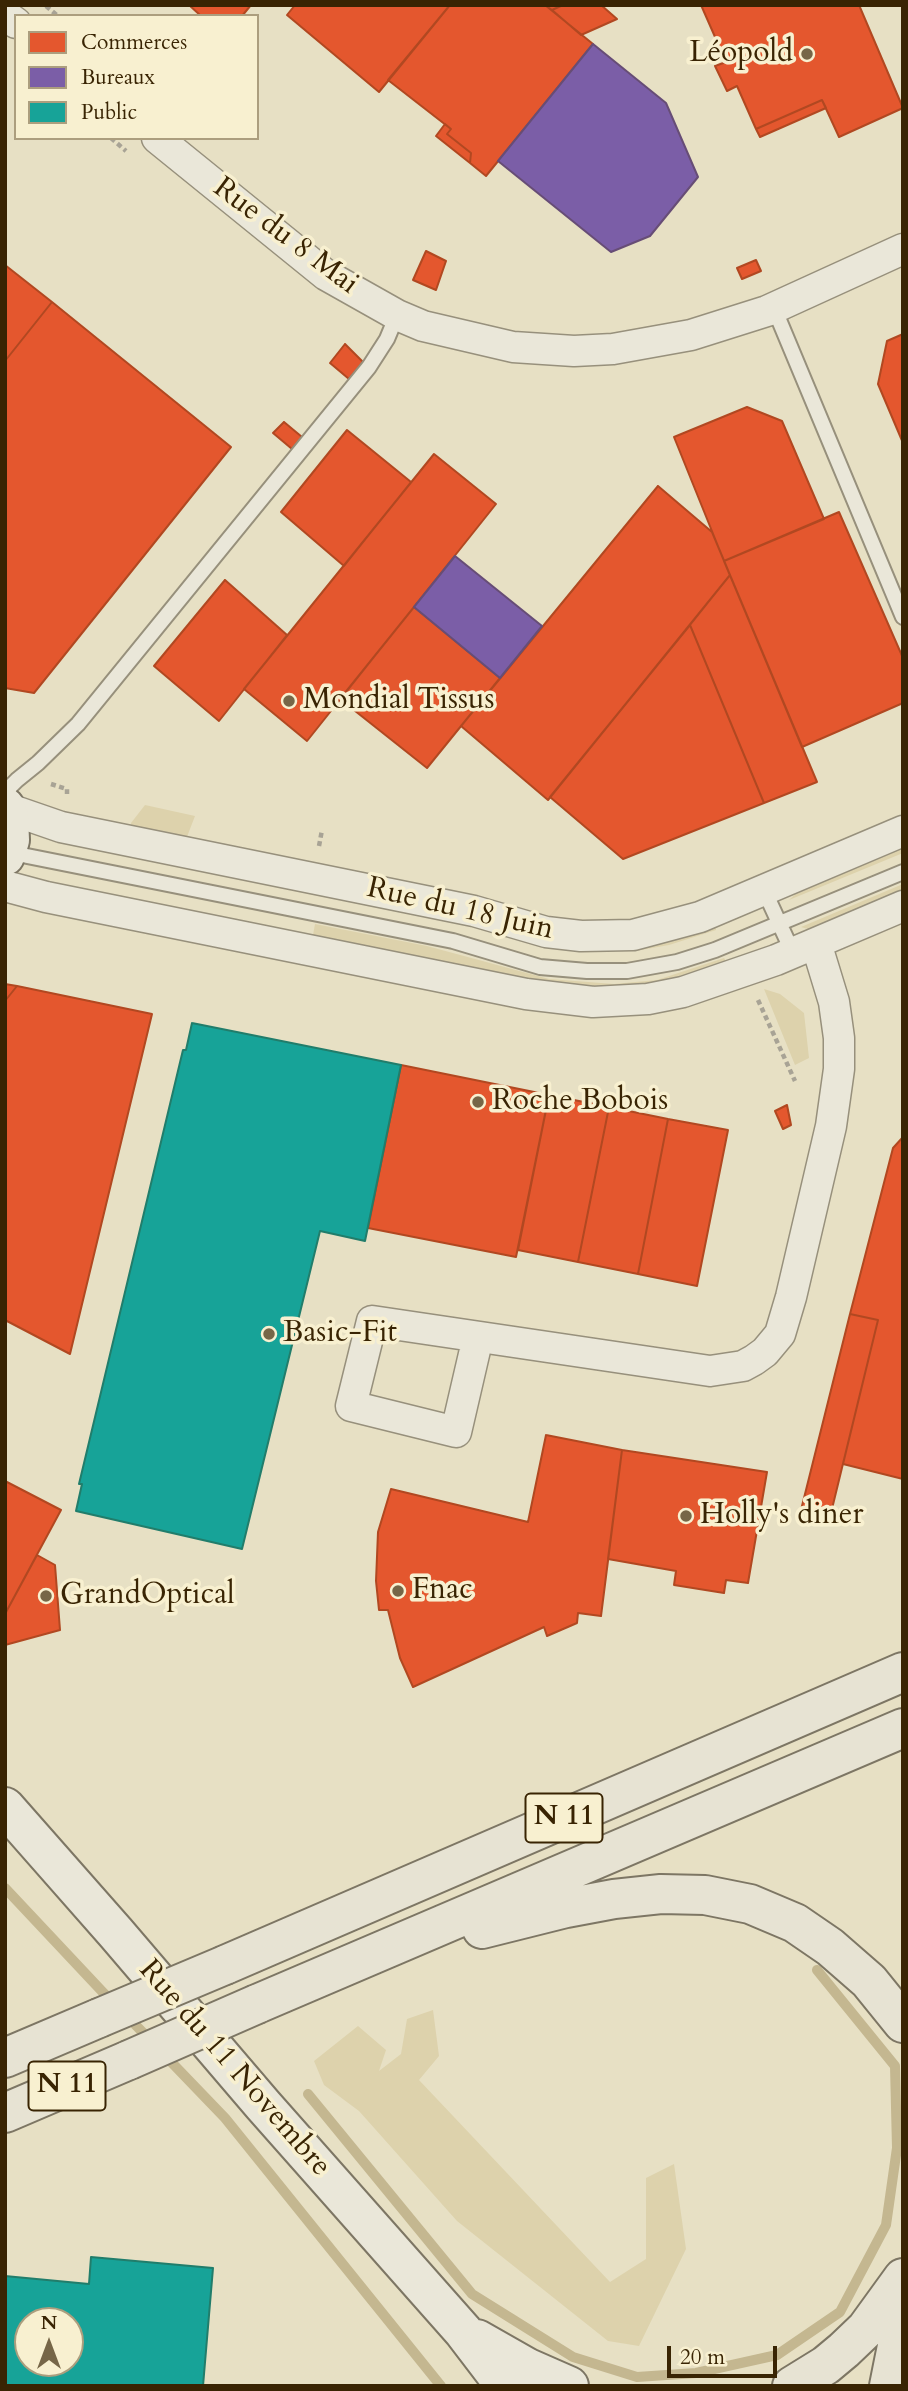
<!DOCTYPE html>
<meta charset="utf-8">
<style>
body{margin:0}
#map{position:relative;width:908px;height:2391px;overflow:hidden;background:#e7e0c4;font-family:Cardo,serif}
canvas{display:block}
.frame{position:absolute;inset:0;border:7px solid #392403;pointer-events:none}
.legend{position:absolute;left:14px;top:14px;width:245px;height:126px;box-sizing:border-box;background:#f8f0d0;border:2px solid #ac9e7e;margin:0;padding:9px 12px;list-style:none;font-size:21px;color:#392403}
.legend li{display:flex;align-items:center;gap:14px;height:35px}
.legend b{width:35px;border:2px solid #ac9e7e}
.north{position:absolute;left:14px;top:2307px;width:70px;height:70px;box-sizing:border-box;background:#f8f0d0;border:2px solid #ac9e7e;border-radius:50%;rotate:0deg;font-size:19px;font-weight:700;line-height:28px;text-align:center;color:#392403}
.north::after{content:'';display:block;margin:auto;width:24px;height:32px;background:#766647;clip-path:polygon(50% 0,100% 100%,50% 72%,0 100%)}
.scale{position:absolute;left:667px;top:2346px;width:110px;height:32px;box-sizing:border-box;border:4px solid #392403;border-top:0;padding-left:9px;font-size:21px;line-height:24px;white-space:nowrap;color:#392403;-webkit-text-stroke:5px #f8f0d0;paint-order:stroke}
</style>
<div id="map">
<canvas width="908" height="2391"></canvas>
<div class="frame"></div>
<ul class="legend">
<li><b style="height:19px;background:#e4572e"></b>Commerces</li>
<li><b style="height:19px;background:#7b5ea7"></b>Bureaux</li>
<li><b style="height:19px;background:#17a398"></b>Public</li>
</ul>
<div class="north">N</div>
<div class="scale">20 m</div>
</div>
<script>
const context = document.querySelector('canvas').getContext('2d');
context.lineJoin = 'round';
function fillPath(path, color) { context.fillStyle = color; context.fill(path, 'evenodd'); }
const shape = rows => new Path2D(rows.map(r => 'M' + r).join(''));
function stroke(path, color, width, dash) { context.strokeStyle = color; context.lineWidth = width; context.lineCap = dash ? 'butt' : 'round'; context.setLineDash(dash || []); context.stroke(path); }
function drawText(font, color, halo, rows, align = 'center') {
  context.font = font + ' Cardo,serif'; context.lineWidth = 7; context.setLineDash([]); context.textBaseline = 'middle'; context.strokeStyle = halo; context.fillStyle = color; for (const [text, x, y, turn = 0] of rows) {
    context.save(); context.translate(x, y); context.rotate((+turn || 0) * Math.PI / 180); context.textAlign = isNaN(turn) ? turn : align; if (halo) context.strokeText(text, 0, 0); context.fillText(text, 0, 0); context.restore();
  }
}
fillPath(shape([
 [145,805,195,816,185,842,132,829,131,823],
 [903,847,903,853,789,900,802,888],
 [903,884,903,892,811,930,801,927],
 [437,918,715,924,716,930,669,945,635,951,564,950],
 [315,924,427,946,549,979,614,984,657,980,724,958,729,965,689,977,617,989,557,985,313,935],
 [764,989,780,994,804,1013,809,1058,795,1065],
 [433,2010,439,2056,419,2080,610,2282,646,2259,646,2178,674,2164,686,2249,639,2346,608,2341,457,2221,359,2111,324,2085,314,2061,358,2026,386,2050,379,2071,401,2054,407,2019]
]), '#ddd2ac');
const shops = shape([
 [189,5,251,5,242,16,201,16,189,5],
 [295,5,450,5,379,92,287,15,295,5],
 [450,5,545,5,593,44,486,176,470,163,471,153,447,134,451,129,388,80,450,5],
 [545,5,563,5,552,10,545,5],
 [563,5,601,5,617,19,581,35,552,10,563,5],
 [701,5,859,5,903,108,839,137,822,100,756,129,737,86,727,91,715,66,726,62,701,5],
 [822,100,826,108,760,137,756,129,822,100],
 [445,124,451,129,447,134,471,153,470,163,436,136,445,124],
 [426,251,446,261,436,290,413,280,426,251],
 [756,260,761,271,742,279,737,268,756,260],
 [5,265,52,302,5,361,5,265],
 [52,302,231,447,34,693,5,688,5,361,52,302],
 [903,334,903,443,878,384,887,341,903,334],
 [345,344,363,362,349,379,330,363,345,344],
 [747,407,782,421,824,519,724,561,674,437,747,407],
 [284,422,302,437,292,449,273,433,284,422],
 [347,430,411,482,344,566,281,512,347,430],
 [434,454,496,504,307,741,244,689,434,454],
 [658,486,712,532,730,575,548,800,461,726,658,486],
 [839,512,903,658,903,703,802,747,724,561,839,512],
 [730,575,817,782,764,803,690,625,730,575],
 [225,580,287,635,219,721,154,666,225,580],
 [414,607,500,678,427,768,340,699,414,607],
 [690,625,764,803,623,859,550,797,690,625],
 [5,984,17,986,5,1001,5,984],
 [17,986,152,1014,70,1354,5,1320,5,1001,17,986],
 [401,1065,549,1095,516,1257,368,1228,401,1065],
 [549,1095,609,1107,578,1262,518,1250,549,1095],
 [787,1105,791,1125,783,1129,775,1111,787,1105],
 [609,1107,668,1119,638,1274,578,1262,609,1107],
 [668,1119,728,1130,697,1286,638,1274,668,1119],
 [903,1137,903,1479,843,1464,878,1320,850,1314,893,1148,903,1137],
 [850,1314,878,1320,830,1517,801,1510,850,1314],
 [546,1435,622,1450,601,1616,578,1613,577,1623,547,1636,544,1627,413,1687,400,1658,388,1610,379,1610,376,1581,378,1532,391,1489,528,1522,546,1435],
 [622,1450,767,1472,748,1583,726,1580,724,1593,674,1585,676,1571,608,1559,622,1450],
 [5,1481,61,1510,5,1614,5,1481],
 [37,1555,55,1565,60,1630,5,1645,5,1614,37,1555]
]);
fillPath(shops, '#e4572e');
stroke(shops, '#b14821', 2);
const offices = shape([
 [593,44,666,103,698,177,650,236,611,252,498,161,593,44],
 [455,556,542,626,500,678,414,607,455,556]
]);
fillPath(offices, '#7b5ea7');
stroke(offices, '#674d76', 2);
const public = shape([
 [192,1023,401,1065,365,1241,320,1231,242,1549,76,1511,82,1484,79,1484,183,1050,186,1050,192,1023],
 [91,2257,213,2268,203,2386,5,2386,5,2276,89,2284,91,2257],
 [28,2321,70,2321,70,2363,28,2363,28,2321]
]);
fillPath(public, '#17a398');
stroke(public, '#217d6b', 2);
stroke(shape([
 [5,1888,113,2003],
 [125,2014,225,2118,441,2386],
 [308,2094,472,2294,573,2357,637,2377,696,2373,777,2355,840,2312,886,2225,897,2148,895,2066,817,1970]
]), '#c4b790', 10);
const lane = shape([
 [774,308,903,617],
 [5,799,10,787,17,780,38,763,78,724,369,367,387,339,397,315],
 [7,852,453,941,540,967,587,971,627,971,677,962,715,950,903,872],
 [764,890,793,953]
]);
const street = shape([
 [5,15,16,23],
 [157,138,326,275,397,315,423,326,513,347,574,351,613,349,691,335,767,311,903,249],
 [6,808,61,827,474,911,546,932,581,936,633,935,700,917,903,831],
 [5,886,46,897,526,994,593,1002,648,999,683,992,776,960,903,906],
 [478,1337,456,1432,351,1406,372,1321,710,1371,743,1366,754,1360,765,1352,780,1334,791,1297,831,1126,839,1069,839,1038,834,1002,816,943]
]);
const secondary = shape([
 [5,807,9,817,10,840,5,856],
 [5,1807,116,1933,263,2105,463,2331,505,2386],
 [477,2339,528,2368,569,2386]
]);
const highway = shape([
 [482,1929,566,1908,614,1899,661,1894,705,1895,750,1904,795,1923,830,1947,869,1981,903,2023],
 [225,1965,903,1672],
 [257,2004,903,1728],
 [5,2058,99,2018],
 [5,2113,129,2060],
 [792,2386,826,2365,844,2350,866,2329,903,2278],
 [889,2386,903,2316]
]);
stroke(lane, '#97907c', 18);
stroke(street, '#97907c', 33);
stroke(secondary, '#7d7664', 42);
stroke(highway, '#7d7664', 42);
stroke(shape([
 [46,6,58,16],
 [111,138,126,151],
 [51,784,67,789,67,794],
 [319,846,322,830],
 [758,1000,795,1081]
]), '#a8a395', 4.5, [5, 3.5]);
stroke(lane, '#eae7d9', 14);
stroke(street, '#eae7d9', 30);
stroke(secondary, '#eae7d9', 38);
stroke(highway, '#e7e3d3', 38);
const highwayBridge = shape([
 [99,2018,225,1965],
 [129,2060,257,2004]
]);
stroke(highwayBridge, '#7d7664', 42, []);
stroke(highwayBridge, '#e7e3d3', 38);
for (const [x, y, r, color] of [
 [807,54,7,"#766647"],
 [289,701,7,"#766647"],
 [478,1102,7,"#766647"],
 [269,1334,7,"#766647"],
 [686,1516,7,"#766647"],
 [398,1591,7,"#766647"],
 [46,1596,7,"#766647"]
]) { const dot = new Path2D(); dot.arc(x, y, r, 0, 2 * Math.PI); context.fillStyle = color; context.fill(dot); stroke(dot, '#f8f0d0', 2.5); }
for (const [x, y, w] of [
 [564,1818,77],
 [67,2086,77]
]) { const box = new Path2D(); box.roundRect(x - w / 2, y - 24.5, w, 49, 5); context.fillStyle = '#f8f0d0'; context.fill(box); stroke(box, '#392403', 2); }
drawText('bold 28px', '#392403', null, [
 ["N 11",564,1818],
 ["N 11",67,2086]
]);
drawText('30px', '#392403', '#f8f0d0', [
 ["Léopold",793,54,"right"],
 ["Mondial Tissus",303,701],
 ["Roche Bobois",492,1102],
 ["Basic-Fit",283,1334],
 ["Holly's diner",700,1516],
 ["Fnac",412,1591],
 ["GrandOptical",60,1596]
], 'left');
drawText('30px', '#392403', '#f8f0d0', [
 ["Rue du 8 Mai",285,237,37],
 ["Rue du 18 Juin",460,910,13],
 ["Rue du 11 Novembre",234,2069,49]
]);
</script>
